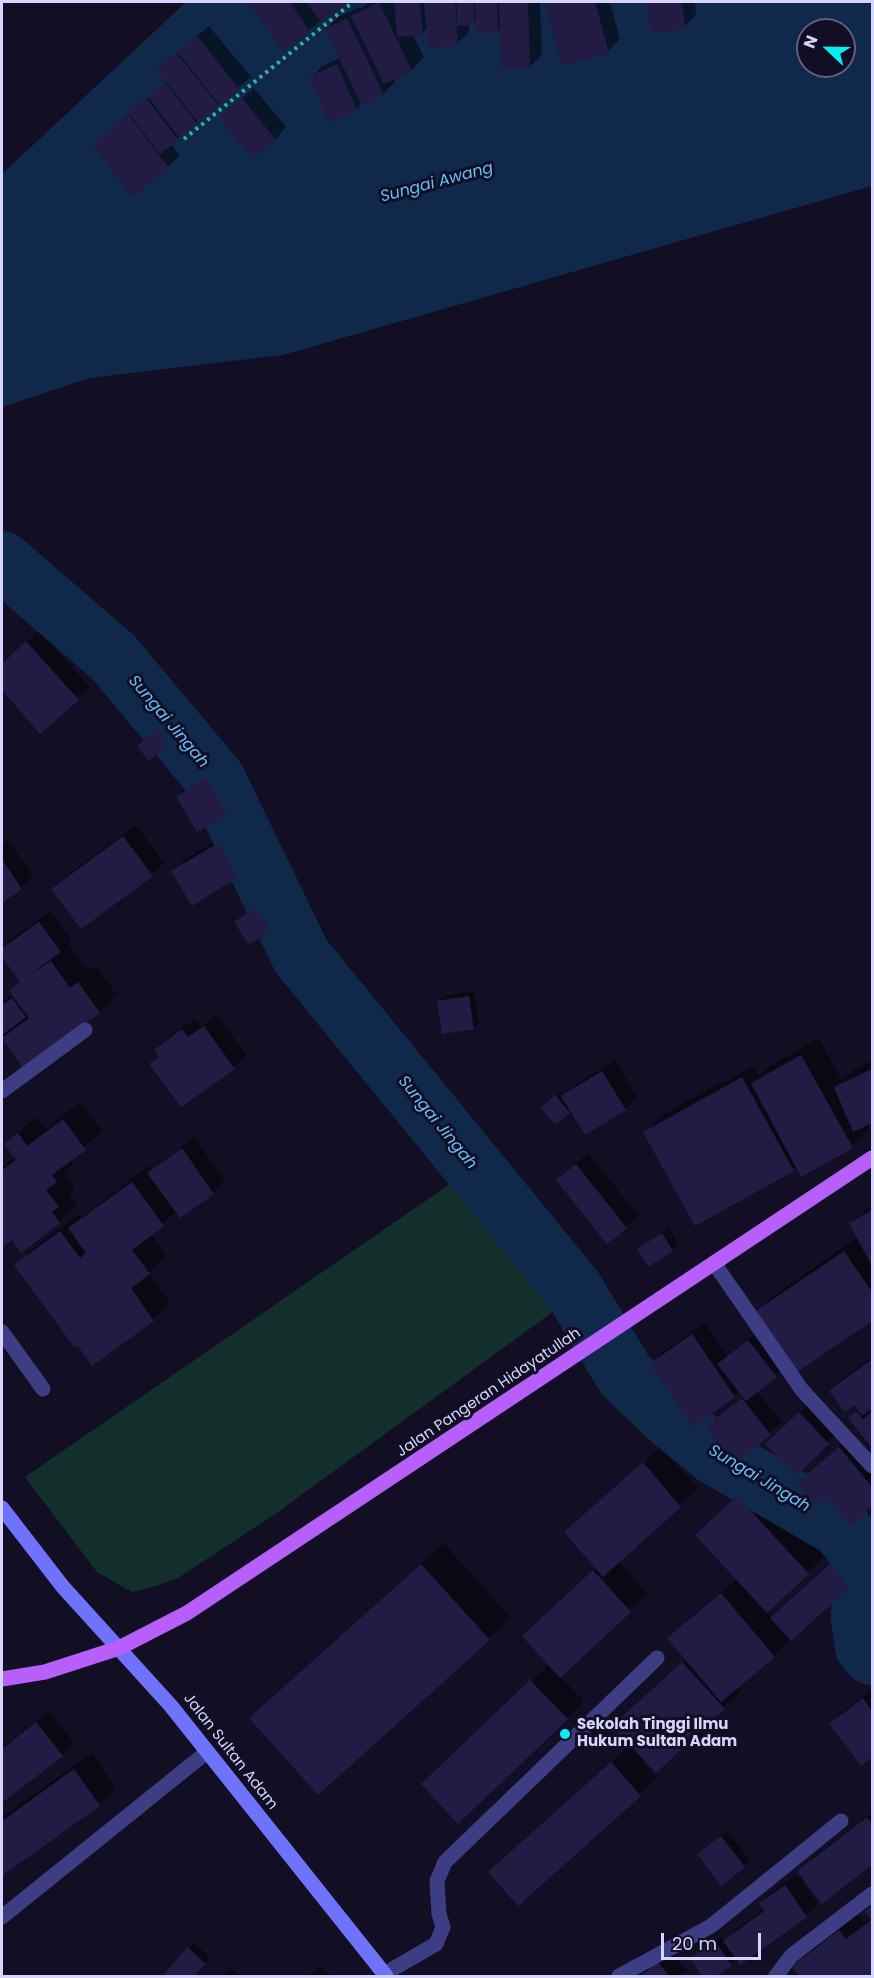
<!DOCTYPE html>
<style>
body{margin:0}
#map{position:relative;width:874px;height:1978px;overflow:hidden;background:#120f25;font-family:Poppins,sans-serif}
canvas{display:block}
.frame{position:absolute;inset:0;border:3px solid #d7d5fe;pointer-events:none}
.north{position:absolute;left:796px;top:18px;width:60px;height:60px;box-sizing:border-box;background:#120f25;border:2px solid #615e7c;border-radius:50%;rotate:292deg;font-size:16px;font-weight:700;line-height:24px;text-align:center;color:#d7d5fe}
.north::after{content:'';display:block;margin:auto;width:21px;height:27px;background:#08ecf7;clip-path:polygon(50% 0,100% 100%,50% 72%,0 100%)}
.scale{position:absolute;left:661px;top:1933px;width:100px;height:27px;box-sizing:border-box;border:3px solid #d7d5fe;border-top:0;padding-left:8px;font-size:18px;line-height:21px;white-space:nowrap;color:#d7d5fe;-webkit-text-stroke:4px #120f25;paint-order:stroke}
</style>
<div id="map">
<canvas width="874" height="1978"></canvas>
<div class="frame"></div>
<div class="north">N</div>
<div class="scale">20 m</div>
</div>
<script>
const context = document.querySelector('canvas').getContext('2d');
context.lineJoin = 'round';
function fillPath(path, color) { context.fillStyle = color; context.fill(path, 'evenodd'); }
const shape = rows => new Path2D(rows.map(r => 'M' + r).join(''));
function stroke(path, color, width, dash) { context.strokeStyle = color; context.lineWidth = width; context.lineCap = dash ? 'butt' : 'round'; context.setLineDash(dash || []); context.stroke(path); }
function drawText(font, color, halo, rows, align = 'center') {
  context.font = font + ' Poppins,sans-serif'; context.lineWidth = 6; context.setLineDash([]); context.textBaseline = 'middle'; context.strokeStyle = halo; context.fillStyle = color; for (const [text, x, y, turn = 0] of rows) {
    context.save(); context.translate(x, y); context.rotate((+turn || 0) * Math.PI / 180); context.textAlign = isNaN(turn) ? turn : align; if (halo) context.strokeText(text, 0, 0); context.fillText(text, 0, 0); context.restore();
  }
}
fillPath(shape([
 [450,1184,554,1311,275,1514,178,1578,150,1588,132,1592,97,1572,25,1477]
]), '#132f2c');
fillPath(shape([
 [186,2,872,2,872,186,283,355,89,378,2,407,2,174],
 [808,30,844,30,844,66,808,66]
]), '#102849');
fillPath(shape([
 [250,2,348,2,282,49],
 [370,2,540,2,542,55,530,67,502,27,498,31,477,19,473,23,469,23,469,32,457,44,428,27,422,33,412,34,424,57,412,69,393,78,395,82,383,94,362,103,356,109,311,78,322,66,340,58,326,29,338,17,359,7,360,9],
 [546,2,610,2,620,39,608,51,563,64],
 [648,2,695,2,696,15,684,27,652,31],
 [209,26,251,77,171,144,180,155,168,167,94,144,168,81,158,69],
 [254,88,286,127,275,139,221,117],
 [39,631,90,687,40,732,2,688,2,664],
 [164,724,174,737,149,758,144,740],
 [219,768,238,802,226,814,178,796,190,784],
 [136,825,164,863,152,875,53,889,65,877],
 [231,832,249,864,237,876,173,871,185,859],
 [8,840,33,876,21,888,2,901,2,845],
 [262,903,276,923,271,929,236,922],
 [51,911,71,939,68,943,88,971,96,966,117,995,99,1012,23,1066,4,1039,2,1042,2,1002,13,994,11,991,21,981,2,954,2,949,11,939],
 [474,991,479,1022,473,1028,438,1002,444,996],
 [217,1015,246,1055,234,1067,151,1064,159,1056,156,1050,168,1038,195,1019,201,1026],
 [819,1038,842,1081,853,1070,872,1061,872,1121,866,1124,869,1130,852,1147,797,1166,793,1170,645,1133,662,1115,719,1083,720,1085,754,1066,759,1076,770,1066],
 [615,1060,637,1097,625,1109,571,1110,555,1123,548,1103,562,1091,565,1095,575,1085],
 [81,1102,102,1131,71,1159,74,1163,64,1173,75,1188,69,1194,77,1204,59,1222,21,1251,12,1238,2,1246,2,1167,15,1157,6,1144,36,1117,45,1129],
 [194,1137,225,1181,213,1193,180,1216,177,1211,151,1234,166,1256,149,1273,170,1303,153,1320,16,1265,34,1248,78,1214,81,1218,150,1165,153,1169],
 [588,1153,638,1215,626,1227,558,1180],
 [872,1206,872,1319,798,1370,758,1311,776,1294,858,1237,851,1223,863,1212],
 [669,1228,678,1244,648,1265,639,1249],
 [705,1323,727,1356,761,1329,788,1364,757,1391,782,1422,735,1462,707,1427,744,1396,740,1391,693,1425,651,1364,663,1352],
 [872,1357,872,1446,850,1418,859,1409,855,1403,831,1391,843,1379],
 [812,1401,840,1431,796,1474,767,1444],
 [852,1436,872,1461,872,1505,850,1524,826,1494,799,1483],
 [661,1446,698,1488,618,1562,648,1594,560,1676,584,1701,567,1718,441,1767,549,1664,541,1619,596,1567,566,1532],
 [755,1480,825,1556,767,1610,773,1617,843,1554,861,1574,774,1656,738,1686,742,1690,656,1771,644,1758,642,1760,657,1778,640,1795,508,1855,631,1744,632,1709,686,1659,669,1638,687,1621,737,1579,715,1518],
 [444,1543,510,1617,489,1639,273,1697],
 [872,1690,872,1755,861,1764,831,1724,843,1712],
 [49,1711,74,1743,62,1755,2,1801,2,1748],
 [92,1753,116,1788,99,1805,3,1873,2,1817],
 [872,1812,872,1864,822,1902,799,1871,811,1859],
 [727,1831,750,1860,744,1866,705,1849],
 [797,1874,818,1904,806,1916,737,1959,713,1976,704,1976,692,1958,722,1936,725,1941,737,1929,765,1909,761,1903,772,1891],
 [872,1906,872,1976,801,1976,794,1966,811,1949,857,1914,864,1923,871,1917,867,1911],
 [194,1943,210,1958,193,1976,165,1976,164,1975],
 [670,1951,686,1970,680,1976,639,1976],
 [320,1965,331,1976,309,1976],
 [232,1968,240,1976,223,1976]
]), '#0007');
stroke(shape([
 [2,561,113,657,216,780,301,956,574,1290,625,1375,672,1420,715,1455,841,1528,862,1556,861,1619,865,1647,872,1655]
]), '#102849', 60);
fillPath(shape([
 [248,2,290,2,310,32,282,51],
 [306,2,350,2,321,22],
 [379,2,412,71,384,84,351,16],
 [394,2,420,2,423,35,397,37],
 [424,2,455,2,458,45,428,48],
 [457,2,474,2,474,25,457,26],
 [475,2,497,2,498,33,476,33],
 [499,2,528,2,530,68,501,69],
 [544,2,595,2,609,53,562,66],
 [647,2,682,2,685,29,651,33],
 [347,18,384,95,362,106,325,29],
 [197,36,240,90,220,105,177,52],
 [176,53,219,106,199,123,156,69],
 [337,64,357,110,329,123,309,77],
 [166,83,197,124,180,138,147,96],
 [146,98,178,140,160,154,128,112],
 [242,98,276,140,252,159,219,117],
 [129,115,169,168,132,197,92,144],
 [26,641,79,700,40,734,2,690,2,664],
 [157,729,169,744,149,761,137,746],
 [207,778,227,815,197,832,176,796],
 [123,836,153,876,81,929,51,889],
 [218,843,238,877,192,906,171,871],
 [2,859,22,889,2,903],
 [256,907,272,930,249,945,234,922],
 [39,922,61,952,25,978,51,961,70,988,78,982,100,1013,23,1068,2,1038,29,1018,9,991,20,982,2,957,2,948],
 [469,996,474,1029,442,1034,437,1001],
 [12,998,26,1017,2,1035,2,1005],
 [204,1026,235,1069,181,1107,149,1064,159,1057,154,1050,182,1029,188,1037],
 [801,1055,853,1148,801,1177,751,1083],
 [872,1069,872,1123,853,1132,834,1087],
 [602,1071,626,1110,585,1135,561,1096],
 [742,1077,794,1171,695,1226,643,1132],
 [555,1095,570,1113,555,1125,541,1108],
 [63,1119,86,1150,52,1175,57,1182,46,1190,59,1207,52,1212,60,1223,21,1253,12,1240,2,1248,2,1170,16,1160,4,1144,18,1133,27,1146],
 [182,1148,214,1194,180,1218,147,1173],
 [576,1164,627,1228,607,1244,556,1180],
 [132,1182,164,1226,132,1250,150,1274,131,1288,154,1321,92,1366,77,1345,74,1347,14,1265,60,1231,80,1258,86,1253,68,1228],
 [872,1210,872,1266,849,1223],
 [662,1233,673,1251,648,1267,637,1249],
 [844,1251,872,1292,872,1321,797,1372,756,1311],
 [692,1334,735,1397,693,1427,649,1364],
 [748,1340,777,1377,746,1401,717,1364],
 [872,1359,872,1408,862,1416,854,1405,845,1412,829,1391],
 [742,1398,771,1435,734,1464,705,1427],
 [856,1411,863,1419,872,1412,872,1448,848,1418],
 [799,1412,829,1444,796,1476,765,1444],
 [839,1447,872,1487,872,1507,850,1526,825,1496,815,1505,797,1483],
 [643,1462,681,1507,603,1577,564,1532],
 [737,1496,809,1574,767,1613,695,1535],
 [421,1564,490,1640,318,1795,249,1718],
 [830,1564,850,1587,791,1641,770,1618],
 [593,1570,631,1612,560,1678,522,1636],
 [721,1593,775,1657,721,1702,667,1638],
 [682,1662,725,1709,656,1773,612,1726],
 [530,1680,568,1719,458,1824,421,1784],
 [863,1698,872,1711,872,1757,861,1766,829,1724],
 [36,1722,63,1756,2,1803,2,1749],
 [611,1762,641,1796,518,1906,488,1872],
 [74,1769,100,1806,3,1875,2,1821],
 [867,1817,872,1824,872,1865,822,1904,797,1871],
 [721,1836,745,1867,721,1886,697,1854],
 [785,1885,807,1917,740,1965,723,1941,764,1911,759,1903],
 [872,1905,872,1976,799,1976,792,1966,839,1930,846,1939,871,1920,865,1911],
 [715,1941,732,1966,716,1976,702,1976,690,1958],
 [187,1947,206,1964,194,1976,163,1976],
 [658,1962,669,1976,640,1976]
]), '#221c45');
stroke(shape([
 [184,139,353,2]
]), '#33b3a4', 4, [3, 4.5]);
stroke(shape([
 [2,1091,85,1030],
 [714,1263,802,1390,872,1466],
 [2,1332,43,1389],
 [2,1917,207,1752],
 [384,1974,436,1944,443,1927,439,1914,437,1881,445,1862,657,1658],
 [619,1976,711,1926,841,1821],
 [776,1976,791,1956,872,1894]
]), '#3c3d82', 15);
stroke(shape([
 [2,1508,63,1587,171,1706,386,1976]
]), '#6f73fb', 15);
stroke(shape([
 [2,1679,45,1672,119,1648,187,1613,872,1158]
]), '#b75ffa', 15);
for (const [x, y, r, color] of [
 [565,1734,6,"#08ecf7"]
]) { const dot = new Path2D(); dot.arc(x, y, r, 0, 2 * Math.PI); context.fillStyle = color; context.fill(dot); stroke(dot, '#120f25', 2); }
drawText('15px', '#d7d5fe', '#120f25', [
 ["Jalan Pangeran Hidayatullah",489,1393,-34],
 ["Jalan Sultan Adam",230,1752,52]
]);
drawText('bold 15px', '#d7d5fe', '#120f25', [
 ["Sekolah Tinggi Ilmu",577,1725],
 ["Hukum Sultan Adam",577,1742]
], 'left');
drawText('italic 16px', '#66befa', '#120f25', [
 ["Sungai Awang",437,183,-15],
 ["Sungai Jingah",168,722,50],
 ["Sungai Jingah",437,1123,51],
 ["Sungai Jingah",759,1479,31]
]);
</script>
